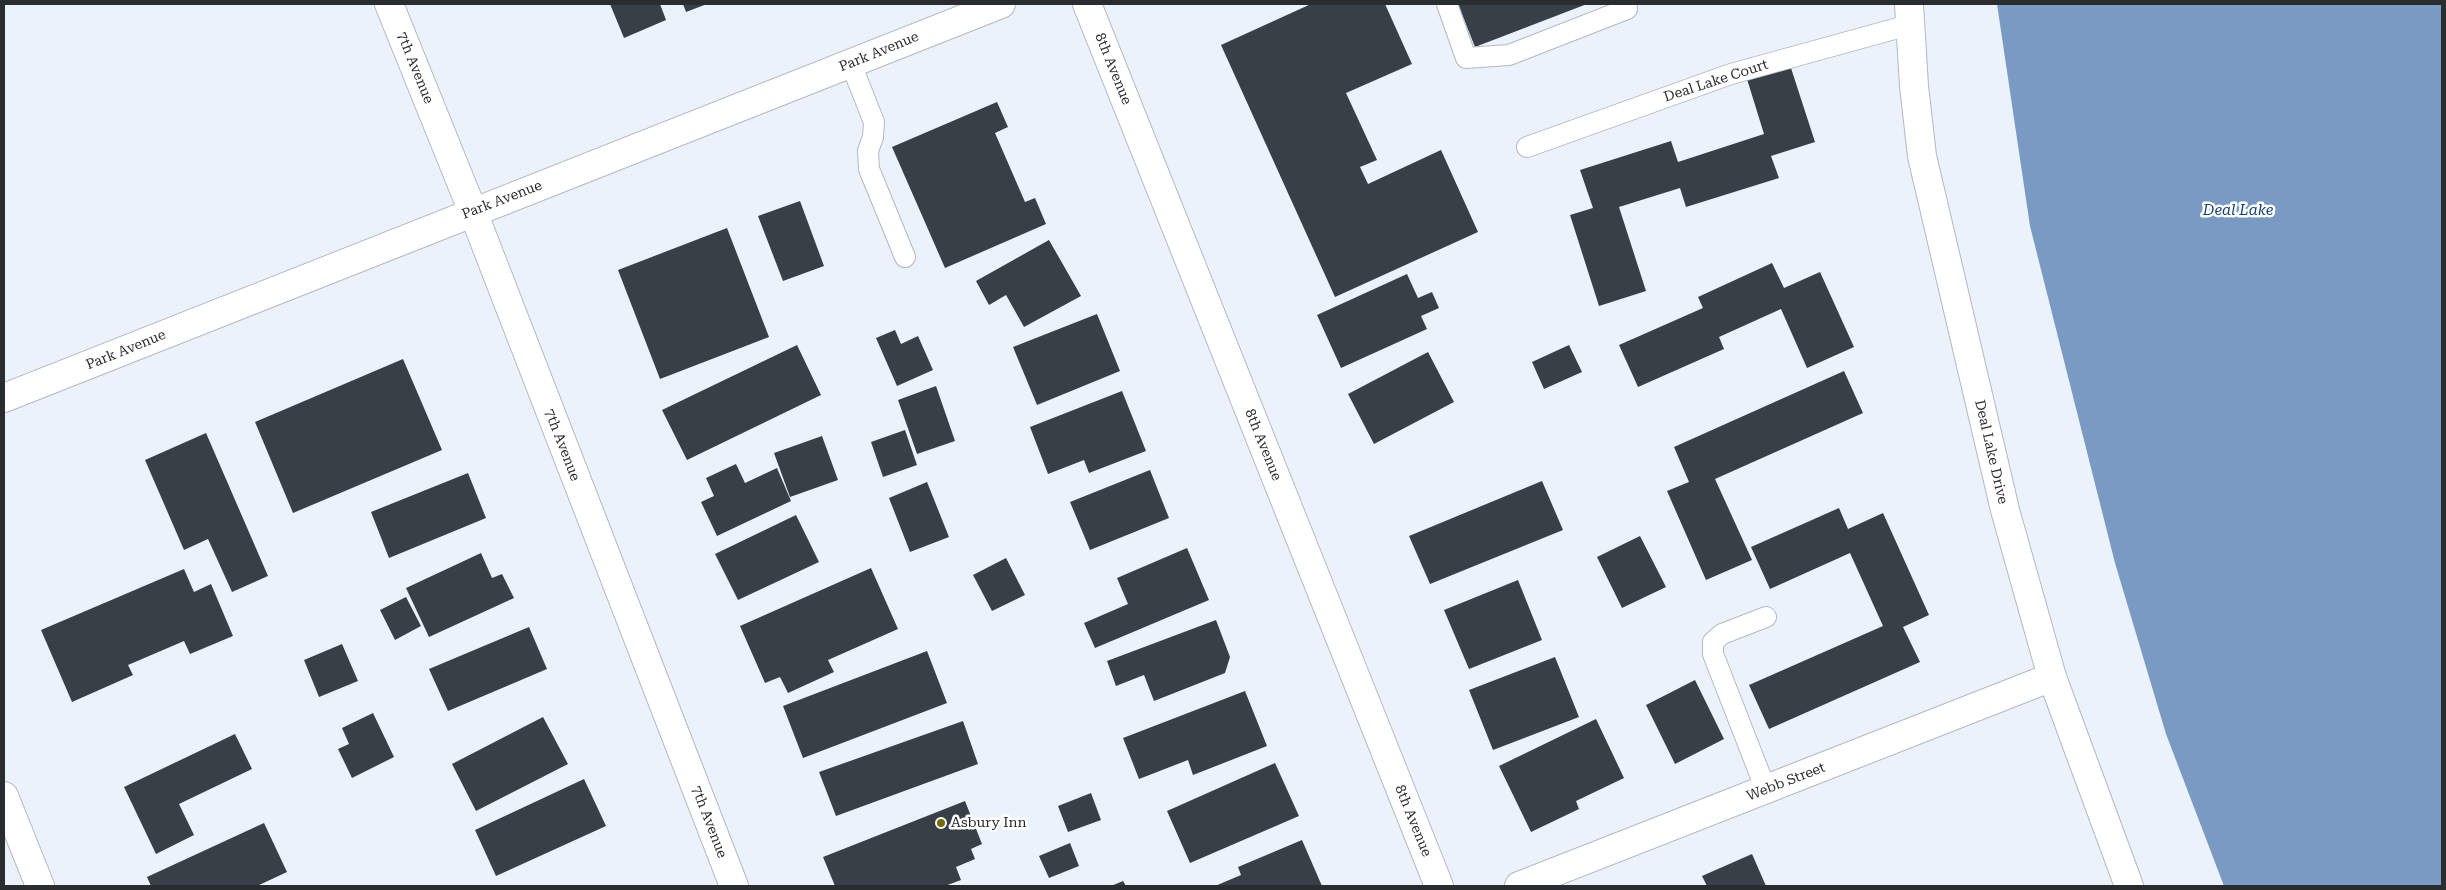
<!DOCTYPE html>
<style>
body{margin:0}
#map{position:relative;width:2446px;height:890px;overflow:hidden;background:#ebf2fc;font-family:"Roboto Serif",serif}
canvas{display:block}
.frame{position:absolute;inset:0;border:5px solid #2a2d30;pointer-events:none}
</style>
<div id="map">
<canvas width="2446" height="890"></canvas>
<div class="frame"></div>
</div>
<script>
const context = document.querySelector('canvas').getContext('2d');
context.lineJoin = 'round';
function fillPath(path, color) { context.fillStyle = color; context.fill(path, 'evenodd'); }
const shape = rows => new Path2D(rows.map(r => 'M' + r).join(''));
function stroke(path, color, width, dash) { context.strokeStyle = color; context.lineWidth = width; context.lineCap = dash ? 'butt' : 'round'; context.setLineDash(dash || []); context.stroke(path); }
function drawText(font, color, halo, rows, align = 'center') {
  context.font = font + ' "Roboto Serif",serif'; context.lineWidth = 5; context.setLineDash([]); context.textBaseline = 'middle'; context.strokeStyle = halo; context.fillStyle = color; for (const [text, x, y, turn = 0] of rows) {
    context.save(); context.translate(x, y); context.rotate((+turn || 0) * Math.PI / 180); context.textAlign = isNaN(turn) ? turn : align; if (halo) context.strokeText(text, 0, 0); context.fillText(text, 0, 0); context.restore();
  }
}
fillPath(shape([
 [1997,4,2442,4,2442,886,2224,886,2166,734,2115,563,2030,226]
]), '#799ac3');
fillPath(shape([
 [610,4,660,4,666,20,624,38],
 [683,4,707,4,686,12],
 [1311,4,1385,4,1412,64,1346,93,1377,160,1360,167,1368,184,1441,150,1478,232,1335,297,1221,45],
 [1458,4,1587,4,1475,47],
 [1790,65,1815,142,1771,156,1779,178,1686,207,1680,188,1619,207,1646,291,1599,306,1570,215,1593,208,1580,170,1671,141,1678,162,1764,134,1747,79],
 [997,102,1008,127,995,133,1025,202,1035,198,1046,224,945,268,892,147],
 [800,201,824,266,783,281,758,216],
 [727,228,769,337,660,379,618,270],
 [1049,240,1081,296,1024,327,1006,295,989,305,976,281],
 [1772,263,1784,288,1820,272,1854,347,1807,368,1781,309,1719,337,1724,349,1638,387,1619,345,1703,308,1698,297],
 [1407,274,1418,298,1432,292,1439,308,1421,316,1427,329,1341,368,1317,315],
 [1097,314,1120,371,1037,405,1013,347],
 [895,330,901,344,918,336,933,370,897,386,876,338],
 [797,345,821,395,687,460,662,410],
 [1569,345,1582,372,1544,389,1532,362],
 [1428,352,1454,402,1374,444,1348,394],
 [403,359,442,450,293,513,255,422],
 [1844,371,1863,413,1715,479,1752,560,1706,580,1667,491,1689,482,1674,447],
 [936,386,955,441,917,454,898,400],
 [1122,391,1146,451,1089,473,1084,460,1048,474,1030,427],
 [905,430,917,465,883,477,871,442],
 [206,433,268,576,232,592,208,539,184,550,145,460],
 [822,436,838,480,790,497,774,453],
 [736,464,745,483,777,468,791,501,717,536,701,502,714,496,706,478],
 [1150,470,1169,518,1090,550,1070,502],
 [468,473,486,518,389,558,371,512],
 [1542,481,1563,530,1430,584,1409,536],
 [927,482,949,537,910,552,889,498],
 [1839,508,1848,529,1883,513,1929,615,1903,627,1920,662,1769,729,1749,685,1883,626,1850,553,1770,589,1751,547],
 [796,515,819,562,738,600,715,554],
 [1640,536,1666,587,1622,608,1597,557],
 [1187,548,1209,600,1095,648,1084,623,1128,604,1117,578],
 [481,553,492,578,502,574,514,598,429,637,406,588],
 [1006,558,1025,595,992,611,973,575],
 [871,568,898,629,828,660,834,672,788,693,780,677,765,683,740,626],
 [184,569,194,592,211,584,233,636,190,654,184,641,128,665,133,675,72,702,41,630],
 [1518,580,1542,640,1469,669,1444,610],
 [406,597,421,626,395,640,380,610],
 [1216,620,1230,657,1225,673,1154,701,1144,675,1116,686,1107,661],
 [529,627,547,669,448,711,429,669],
 [342,644,358,681,319,697,304,660],
 [927,651,947,703,803,758,783,706],
 [1555,657,1579,717,1493,750,1469,690],
 [1695,680,1724,739,1675,764,1646,705],
 [1245,691,1267,746,1193,775,1188,760,1139,779,1123,738],
 [373,713,394,757,352,778,338,749,349,744,342,728],
 [543,717,568,764,476,811,452,764],
 [1596,719,1624,778,1576,801,1579,809,1531,832,1499,766],
 [963,721,978,764,836,816,819,772],
 [235,734,252,769,179,804,194,835,156,854,124,787],
 [1275,763,1299,816,1190,863,1167,811],
 [584,779,606,826,496,876,475,830],
 [1091,793,1101,820,1068,832,1058,806],
 [965,801,982,844,971,849,975,859,956,867,961,880,945,886,835,886,823,857],
 [264,823,287,872,257,886,151,886,147,877],
 [1302,840,1322,886,1215,886,1241,875,1238,867],
 [1070,843,1079,866,1049,878,1039,856],
 [1752,854,1766,886,1707,886,1702,876],
 [1123,881,1126,886,1111,886]
]), '#393f47');
const lane = shape([
 [1447,4,1466,58,1509,55,1627,9,1626,4],
 [851,64,874,122,873,137,868,151,869,169,905,257],
 [1527,147,1731,74,1909,25],
 [1766,617,1722,634,1713,642,1713,654,1766,790]
]);
const street = shape([
 [389,4,473,212,734,886],
 [1087,4,1439,886],
 [4,398,1001,4],
 [4,796,40,886],
 [1519,886,2052,677]
]);
const secondary = shape([
 [1909,4,1914,86,1922,156,2005,510,2052,677,2129,886]
]);
stroke(lane, '#b2b9c2', 22);
stroke(street, '#b2b9c2', 30);
stroke(secondary, '#b2b9c2', 30);
stroke(lane, '#fff', 20);
stroke(street, '#fff', 28);
stroke(secondary, '#fff', 28);
for (const [x, y, r, color] of [
 [941,823,5,"#736c08"]
]) { const dot = new Path2D(); dot.arc(x, y, r, 0, 2 * Math.PI); context.fillStyle = color; context.fill(dot); stroke(dot, '#fff', 2); }
drawText('14px', '#2a2d30', '#fff', [
 ["Park Avenue",879,52,-22],
 ["7th Avenue",415,68,68],
 ["8th Avenue",1113,69,68],
 ["Deal Lake Court",1716,81,-18],
 ["Park Avenue",502,200,-21],
 ["Park Avenue",126,350,-22],
 ["7th Avenue",562,445,69],
 ["8th Avenue",1263,445,68],
 ["Deal Lake Drive",1991,452,77],
 ["Webb Street",1786,782,-21],
 ["8th Avenue",1413,821,68],
 ["7th Avenue",709,822,69]
]);
drawText('14px', '#2a2d30', '#fff', [
 ["Asbury Inn",951,823]
], 'left');
drawText('italic 15px', '#154276', '#fff', [
 ["Deal Lake",2238,211]
]);
</script>
